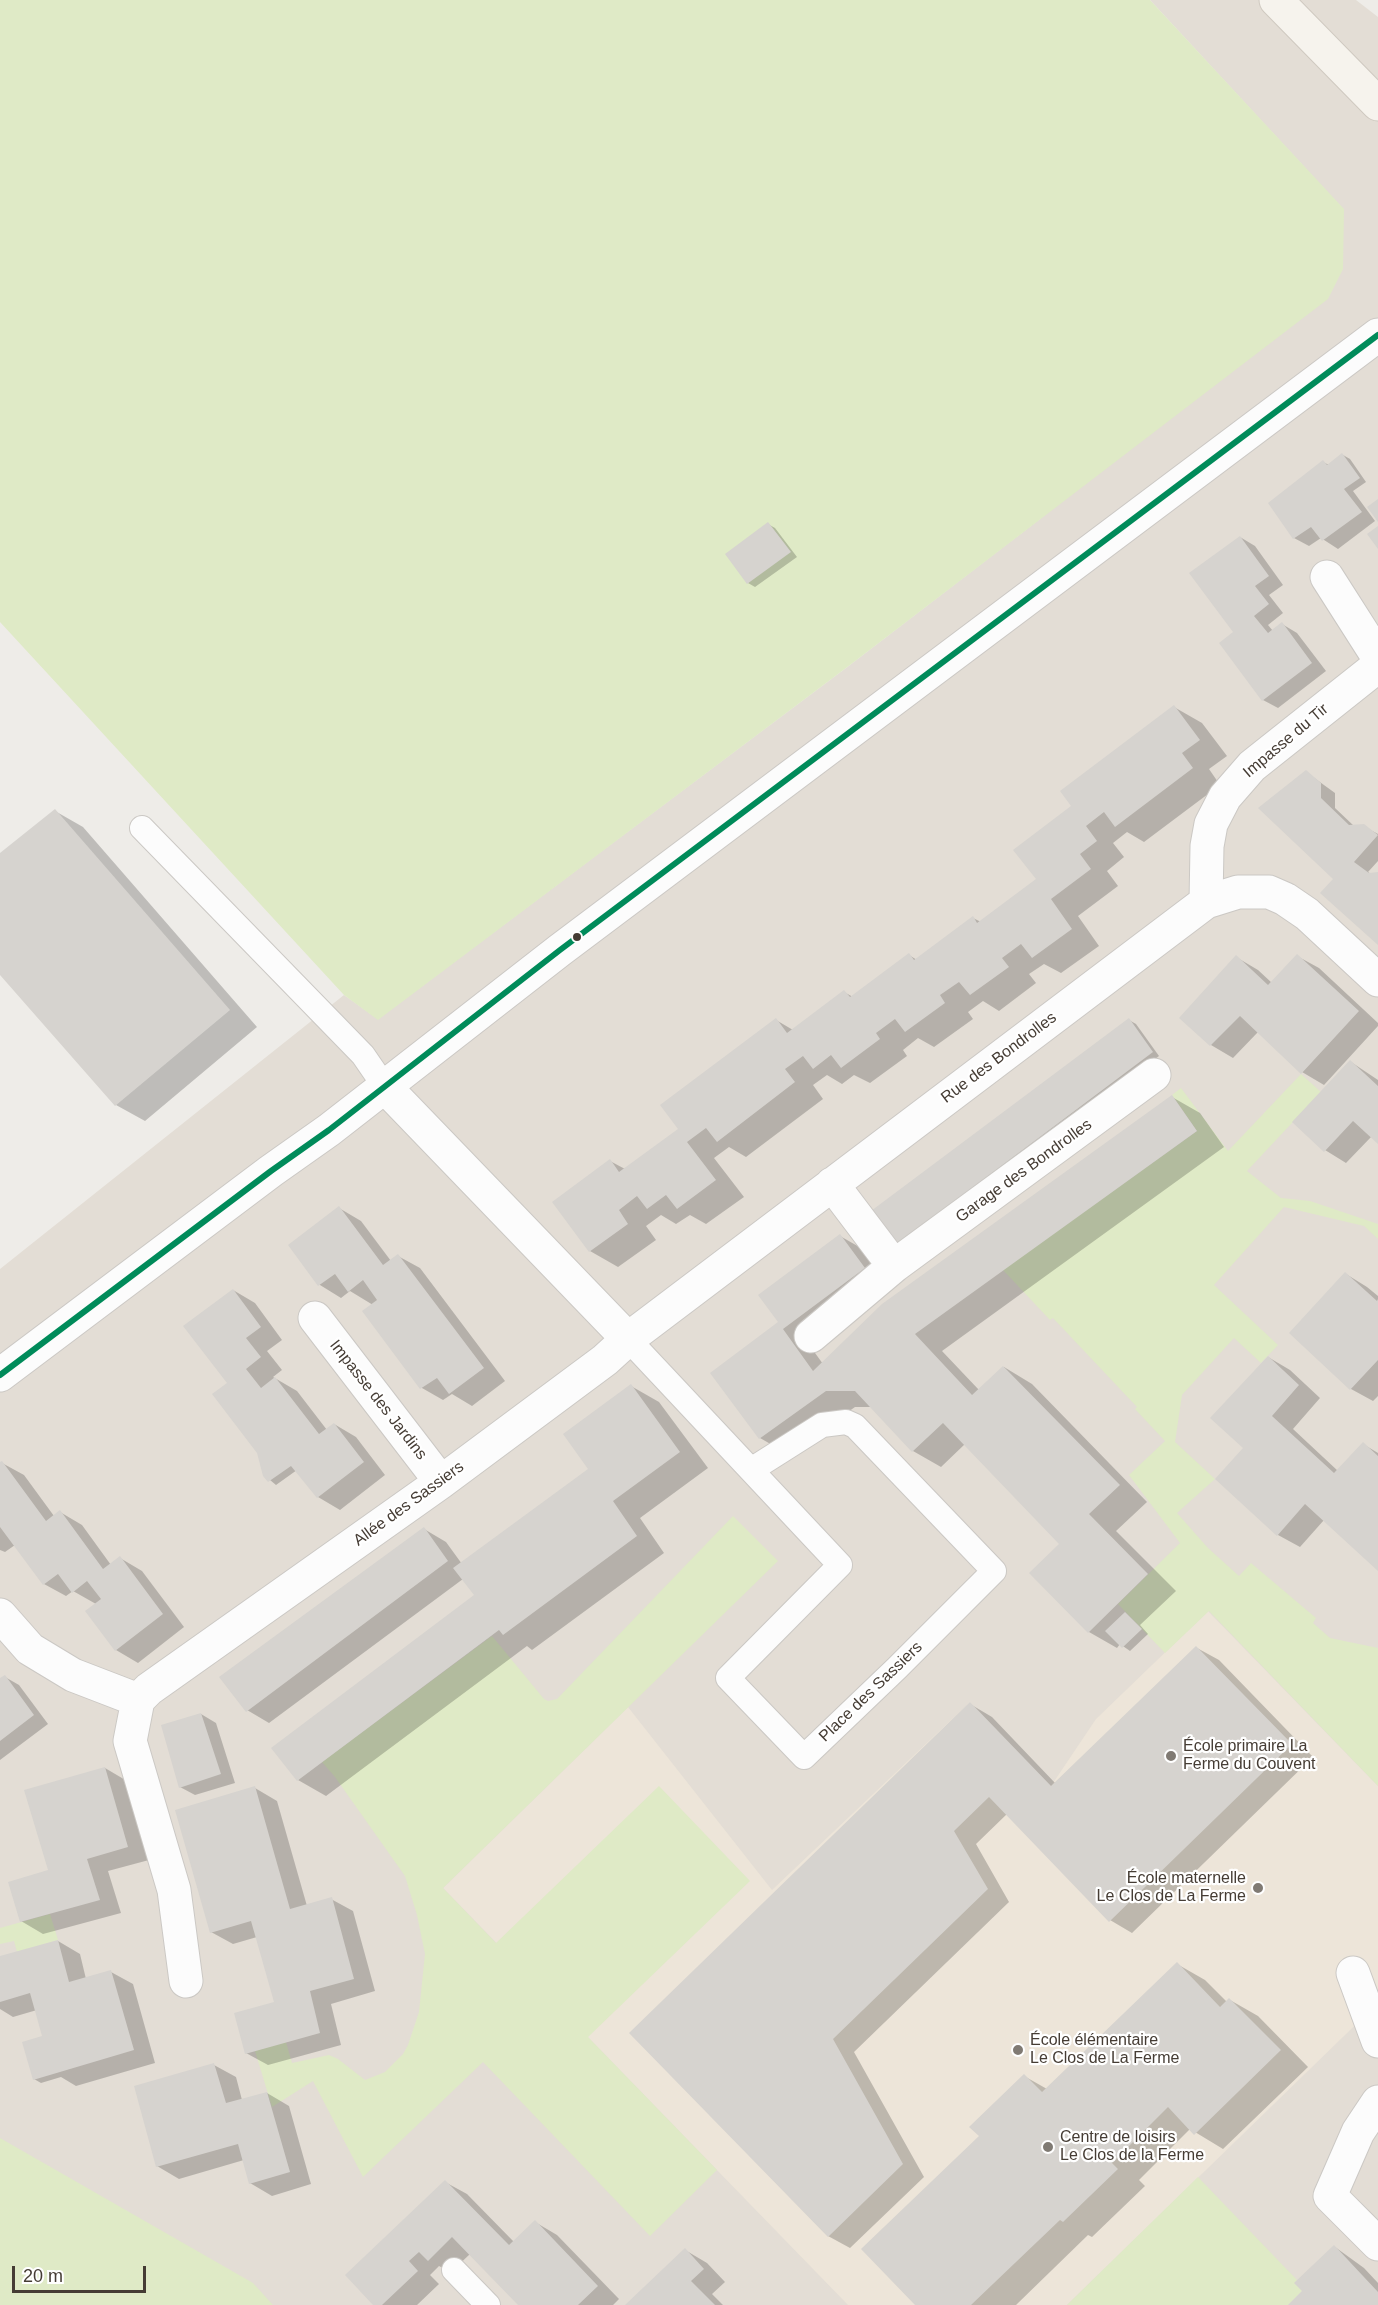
<!DOCTYPE html>
<meta charset="utf-8">
<style>
body{margin:0}
#map{position:relative;width:1378px;height:2305px;overflow:hidden;background:#eeece8;font-family:Helvetica,sans-serif}
canvas{display:block}
.scale{position:absolute;left:12px;top:2266px;width:134px;height:27px;box-sizing:border-box;border:3px solid #453c34;border-top:0;padding-left:8px;font-size:18px;line-height:21px;white-space:nowrap;color:#453c34;-webkit-text-stroke:4px #fff;paint-order:stroke}
</style>
<div id="map">
<canvas width="1378" height="2305"></canvas>
<div class="scale">20 m</div>
</div>
<script>
const context = document.querySelector('canvas').getContext('2d');
context.lineJoin = 'round';
function fillPath(path, color) { context.fillStyle = color; context.fill(path, 'evenodd'); }
const shape = rows => new Path2D(rows.map(r => 'M' + r).join(''));
function stroke(path, color, width, dash) { context.strokeStyle = color; context.lineWidth = width; context.lineCap = dash ? 'butt' : 'round'; context.setLineDash(dash || []); context.stroke(path); }
function drawText(font, color, halo, rows, align = 'center') {
  context.font = font + ' Helvetica,sans-serif'; context.lineWidth = 4.5; context.setLineDash([]); context.textBaseline = 'middle'; context.strokeStyle = halo; context.fillStyle = color; for (const [text, x, y, turn = 0] of rows) {
    context.save(); context.translate(x, y); context.rotate((+turn || 0) * Math.PI / 180); context.textAlign = isNaN(turn) ? turn : align; if (halo) context.strokeText(text, 0, 0); context.fillText(text, 0, 0); context.restore();
  }
}
fillPath(shape([
 [1150,0,1356,0,1378,17,1378,2305,0,2305,0,1269,344,995,378,1019,850,665,1045,515,1343,209]
]), '#e3ddd5');
fillPath(shape([
 [1208,1611,1378,1786,1378,2003,1067,2305,848,2305,443,1888,628,1707,772,1890,970,1702,1051,1786,1096,1719]
]), '#ede5d9');
fillPath(shape([
 [0,0,1150,0,1344,209,1343,269,1328,299,850,665,378,1020,344,995,0,622],
 [1301,1074,1321,1092,1247,1171,1281,1198,1310,1201,1378,1224,1378,1239,1364,1226,1284,1207,1214,1285,1278,1345,1261,1363,1234,1338,1182,1395,1175,1442,1215,1479,1177,1513,1208,1548,1239,1576,1251,1563,1316,1618,1313,1623,1330,1638,1378,1648,1378,1786,1209,1611,1165,1653,1118,1604,1180,1543,1129,1475,1165,1441,1135,1409,1137,1407,1053,1318,1050,1320,1003,1270,1197,1131,1172,1095,1181,1088,1228,1151],
 [733,1516,778,1561,443,1888,496,1943,659,1786,750,1881,588,2037,717,2170,650,2236,483,2062,363,2177,313,2081,272,2107,255,2051,286,2042,292,2063,329,2055,338,2059,365,2080,385,2072,403,2054,408,2045,419,2012,425,1954,417,1915,405,1876,335,1777,322,1762,492,1636,544,1699,548,1701,557,1699],
 [50,1914,58,1940,17,1952,14,1941,0,1944,0,1928],
 [0,2138,253,2283,273,2305,0,2305],
 [1198,2177,1297,2280,1295,2283,1302,2291,1288,2305,1067,2305]
]), '#dfeac6');
fillPath(shape([
 [1343,455,1350,459,1366,482,1353,491,1375,521,1338,549,1321,538,1309,546,1294,538,1323,462,1329,465],
 [768,524,775,528,797,557,755,587,748,583],
 [1240,537,1255,546,1283,585,1269,595,1283,613,1268,625,1273,631,1282,624,1297,633,1326,671,1278,708,1263,700,1235,633],
 [1174,707,1202,723,1227,756,1209,769,1220,785,1144,842,1127,832,1113,843,1124,857,1107,871,1118,886,1078,916,1099,946,1061,973,1044,964,1029,974,1036,983,999,1011,983,1001,968,1012,973,1019,934,1047,918,1038,903,1050,907,1056,870,1083,854,1075,842,1084,827,1075,813,1085,823,1099,746,1157,729,1147,714,1158,744,1197,706,1224,690,1215,676,1224,661,1215,646,1226,656,1240,618,1267,590,1251,610,1161,625,1169,680,1129,776,1020,793,1030,844,992,853,997,909,955,917,960,973,918,981,922,1038,879,1073,807],
 [1306,772,1335,793,1335,808,1354,826,1363,826,1378,834,1378,861,1368,872,1371,874,1378,873,1378,943,1335,879],
 [55,811,83,827,257,1027,145,1121,116,1105,0,973,0,855],
 [1297,956,1319,968,1378,1023,1378,1026,1324,1085,1302,1072,1258,1032,1233,1058,1211,1045,1236,957,1258,970,1272,983],
 [1129,1020,1136,1024,1159,1056,904,1248],
 [1351,1062,1378,1080,1378,1142,1372,1136,1346,1163,1325,1150],
 [1172,1097,1200,1113,1224,1147,942,1351,979,1390,1004,1367,1032,1384,1147,1502,1116,1531,1176,1591,1140,1625,1148,1634,1130,1651,1120,1644,1117,1648,1089,1632,1061,1544,965,1444,941,1467,913,1451,872,1407,855,1407,788,1454,760,1438,712,1374,780,1322,840,1236,868,1252,892,1285,810,1346,823,1364],
 [339,1208,361,1221,391,1261,398,1256,420,1268,505,1381,472,1406,452,1394,443,1400,422,1388,373,1305,350,1291,341,1298,320,1285,290,1245],
 [1346,1274,1367,1287,1378,1296,1378,1396,1373,1401,1351,1389],
 [233,1290,255,1303,282,1340,267,1351,282,1370,273,1377,297,1391,327,1430,334,1424,356,1437,385,1475,340,1510,318,1497,297,1470,276,1485,264,1475,258,1451,229,1383],
 [1268,1357,1290,1370,1320,1398,1293,1429,1338,1471,1363,1444,1378,1453,1378,1569,1324,1520,1300,1547,1278,1535],
 [631,1386,659,1402,708,1468,640,1518,664,1553,532,1650,527,1646,326,1796,298,1780,476,1596,463,1579,269,1723,247,1710,424,1529,446,1542,462,1564,590,1469],
 [2,1463,24,1475,54,1516,60,1512,82,1525,111,1565,120,1558,142,1571,184,1627,138,1663,116,1650,96,1604,73,1591,66,1596,44,1584,15,1545,5,1552,0,1550,0,1464],
 [1197,1648,1219,1660,1313,1757,1132,1933,1110,1920,1007,1814,976,1844,1009,1902,854,2052,924,2177,850,2248,828,2236,631,2033,970,1704,992,1717,1056,1784],
 [5,1677,19,1685,48,1724,0,1760,0,1680],
 [201,1714,216,1723,235,1783,195,1795,180,1787],
 [105,1768,127,1781,149,1860,108,1871,121,1913,43,1934,21,1921],
 [255,1788,277,1801,307,1906,331,1899,353,1911,375,1991,331,2004,341,2045,268,2065,246,2053,275,2003,257,1937,233,1944,211,1932],
 [58,1941,80,1954,86,1979,111,1972,133,1984,155,2063,76,2086,61,2077,41,2083,34,2079,45,2039,37,2010,13,2017,0,2009,0,1958],
 [1177,1964,1205,1980,1227,2002,1230,2000,1258,2016,1308,2067,1223,2149,1190,2129,1139,2180,1145,2186,1092,2237,1088,2235,1016,2305,917,2305,981,2136,1024,2076,1047,2089],
 [214,2065,236,2077,242,2100,267,2093,289,2106,311,2184,272,2196,250,2183,244,2160,179,2179,157,2166],
 [445,2182,467,2194,514,2242,535,2222,557,2235,619,2299,613,2305,520,2305,470,2254,451,2272,439,2266,430,2275,439,2284,417,2305,375,2305],
 [1335,2247,1364,2268,1378,2283,1378,2305,1290,2305,1304,2291],
 [685,2250,707,2263,725,2282,712,2294,723,2305,627,2305]
]), '#0003');
fillPath(shape([
 [1342,453,1360,478,1344,489,1362,512,1322,541,1311,527,1293,539,1268,503,1323,460,1327,465],
 [1378,499,1378,522,1367,507],
 [768,522,791,552,747,584,725,554],
 [1378,526,1378,549,1367,534],
 [1240,536,1269,576,1255,586,1269,604,1254,616,1268,633,1282,622,1312,663,1262,701,1219,643,1233,632,1189,573],
 [1174,705,1200,740,1182,753,1193,768,1115,827,1104,812,1086,826,1097,841,1080,854,1091,869,1051,899,1072,929,1032,958,1021,944,1002,958,1009,967,970,995,959,982,940,995,945,1003,905,1032,895,1019,876,1033,880,1039,841,1068,831,1055,813,1069,803,1056,785,1069,795,1082,717,1142,706,1128,687,1142,716,1180,677,1209,666,1195,647,1209,637,1196,619,1210,628,1224,589,1252,552,1202,610,1159,619,1172,678,1129,660,1105,776,1018,787,1033,844,990,850,997,909,953,914,960,973,916,977,923,1036,879,1013,850,1071,806,1060,791],
 [1306,770,1321,783,1321,798,1349,825,1364,824,1378,835,1354,862,1369,873,1378,872,1378,945,1320,893,1333,879,1258,808],
 [55,809,230,1010,115,1106,0,975,0,853],
 [1297,954,1359,1011,1301,1074,1240,1016,1210,1046,1179,1018,1236,955,1268,985],
 [1129,1018,1153,1052,896,1245,871,1211],
 [1350,1060,1378,1086,1378,1144,1353,1121,1324,1152,1292,1122],
 [1172,1095,1197,1131,915,1334,972,1395,1003,1366,1120,1485,1089,1514,1148,1574,1088,1633,1029,1573,1059,1544,943,1423,912,1452,855,1391,826,1391,759,1439,710,1373,778,1322,758,1295,840,1234,865,1268,783,1329,813,1371,882,1304],
 [339,1206,383,1265,398,1254,484,1368,449,1394,437,1378,420,1389,362,1311,377,1300,363,1280,348,1292,335,1274,318,1286,288,1245],
 [1345,1272,1377,1301,1378,1299,1378,1360,1350,1390,1289,1333],
 [233,1289,261,1327,246,1338,261,1357,246,1369,261,1388,275,1377,319,1434,334,1423,364,1462,317,1498,291,1466,268,1482,263,1476,257,1453,212,1394,227,1383,183,1326],
 [1268,1356,1299,1385,1272,1416,1334,1473,1363,1442,1378,1456,1378,1571,1305,1504,1277,1536,1215,1479,1243,1448,1210,1418],
 [631,1384,680,1452,613,1501,637,1536,503,1635,499,1630,297,1781,271,1748,474,1595,453,1568,588,1469,563,1434],
 [2,1461,46,1521,60,1510,103,1569,120,1556,163,1614,115,1651,85,1611,101,1599,87,1581,72,1593,58,1574,43,1585,0,1527,0,1462],
 [424,1527,448,1561,246,1712,219,1677],
 [1125,1612,1142,1629,1122,1648,1105,1631],
 [1196,1646,1292,1744,1109,1922,989,1797,954,1831,988,1889,833,2039,903,2164,828,2237,629,2033,970,1702,1051,1786],
 [5,1675,34,1715,0,1741,0,1678],
 [201,1713,221,1774,179,1788,161,1725],
 [105,1767,128,1847,87,1859,100,1900,20,1922,8,1882,48,1870,24,1790],
 [255,1786,290,1909,332,1897,354,1979,310,1991,320,2033,245,2054,234,2013,274,2002,251,1921,210,1933,175,1810],
 [58,1940,69,1982,111,1970,134,2050,33,2080,22,2042,42,2036,30,1993,0,2002,0,1956],
 [1177,1962,1220,2007,1229,1998,1281,2050,1194,2135,1168,2107,1112,2163,1118,2169,1063,2222,1060,2220,971,2305,915,2305,861,2249,979,2136,969,2127,1024,2074,1042,2092],
 [214,2063,226,2103,267,2092,290,2172,249,2184,238,2144,156,2167,134,2086],
 [445,2180,509,2245,535,2220,598,2286,578,2305,518,2305,452,2237,428,2261,419,2252,409,2261,418,2271,382,2305,373,2305,345,2275],
 [1334,2245,1378,2292,1378,2305,1288,2305,1302,2291,1294,2283],
 [685,2248,704,2269,691,2281,715,2305,625,2305]
]), '#d6d3cf');
const service = shape([
 [142,828,363,1055,385,1087],
 [628,1339,840,1565,728,1678,804,1757,897,1668,994,1571,855,1426,846,1422,822,1425,751,1470],
 [454,2270,488,2305]
]);
const minor = shape([
 [1327,577,1378,657],
 [1206,902,1207,846,1211,824,1225,797,1252,766,1378,666],
 [894,1266,1154,1075],
 [315,1318,441,1482],
 [811,1336,894,1266,832,1184],
 [628,1339,1206,902,1238,892,1269,892,1285,899,1307,914,1378,980],
 [0,1615,30,1649,73,1675,138,1700],
 [1353,1973,1378,2041],
 [186,1981,174,1890,130,1741,138,1700,149,1689,441,1482,605,1360,628,1339,385,1087],
 [1378,2102,1358,2132,1330,2196,1378,2244]
]);
const tertiary = shape([
 [0,1375,271,1171,329,1130,560,950,1378,335]
]);
const secondary = shape([
 [1276,0,1378,104]
]);
stroke(service, '#cbc8c4', 26);
stroke(minor, '#cbc8c4', 35);
stroke(tertiary, '#cbc8c4', 35);
stroke(secondary, '#cfc9c0', 35);
stroke(service, '#fcfcfc', 24);
stroke(minor, '#fcfcfc', 33);
stroke(tertiary, '#fcfcfc', 33);
stroke(secondary, '#f6f3ed', 33);
stroke(shape([
 [0,1375,271,1171,329,1130,560,950,1378,335]
]), '#008b5a', 6);
for (const [x, y, r, color] of [
 [577,937,5,"#453c34"],
 [1171,1756,6,"#807a73"],
 [1258,1888,6,"#807a73"],
 [1018,2050,6,"#807a73"],
 [1048,2147,6,"#807a73"]
]) { const dot = new Path2D(); dot.arc(x, y, r, 0, 2 * Math.PI); context.fillStyle = color; context.fill(dot); stroke(dot, '#fff', 2); }
drawText('16px', '#453c34', '#fff', [
 ["Impasse du Tir",1286,741,-40],
 ["Rue des Bondrolles",999,1058,-37],
 ["Garage des Bondrolles",1024,1171,-36],
 ["Impasse des Jardins",378,1400,52],
 ["Allée des Sassiers",409,1504,-36],
 ["Place des Sassiers",871,1692,-44]
]);
drawText('16px', '#453c34', '#fff', [
 ["École primaire La",1183,1747],
 ["Ferme du Couvent",1183,1765],
 ["École maternelle",1246,1879,"right"],
 ["Le Clos de La Ferme",1246,1897,"right"],
 ["École élémentaire",1030,2041],
 ["Le Clos de La Ferme",1030,2059],
 ["Centre de loisirs",1060,2138],
 ["Le Clos de la Ferme",1060,2156]
], 'left');
</script>
